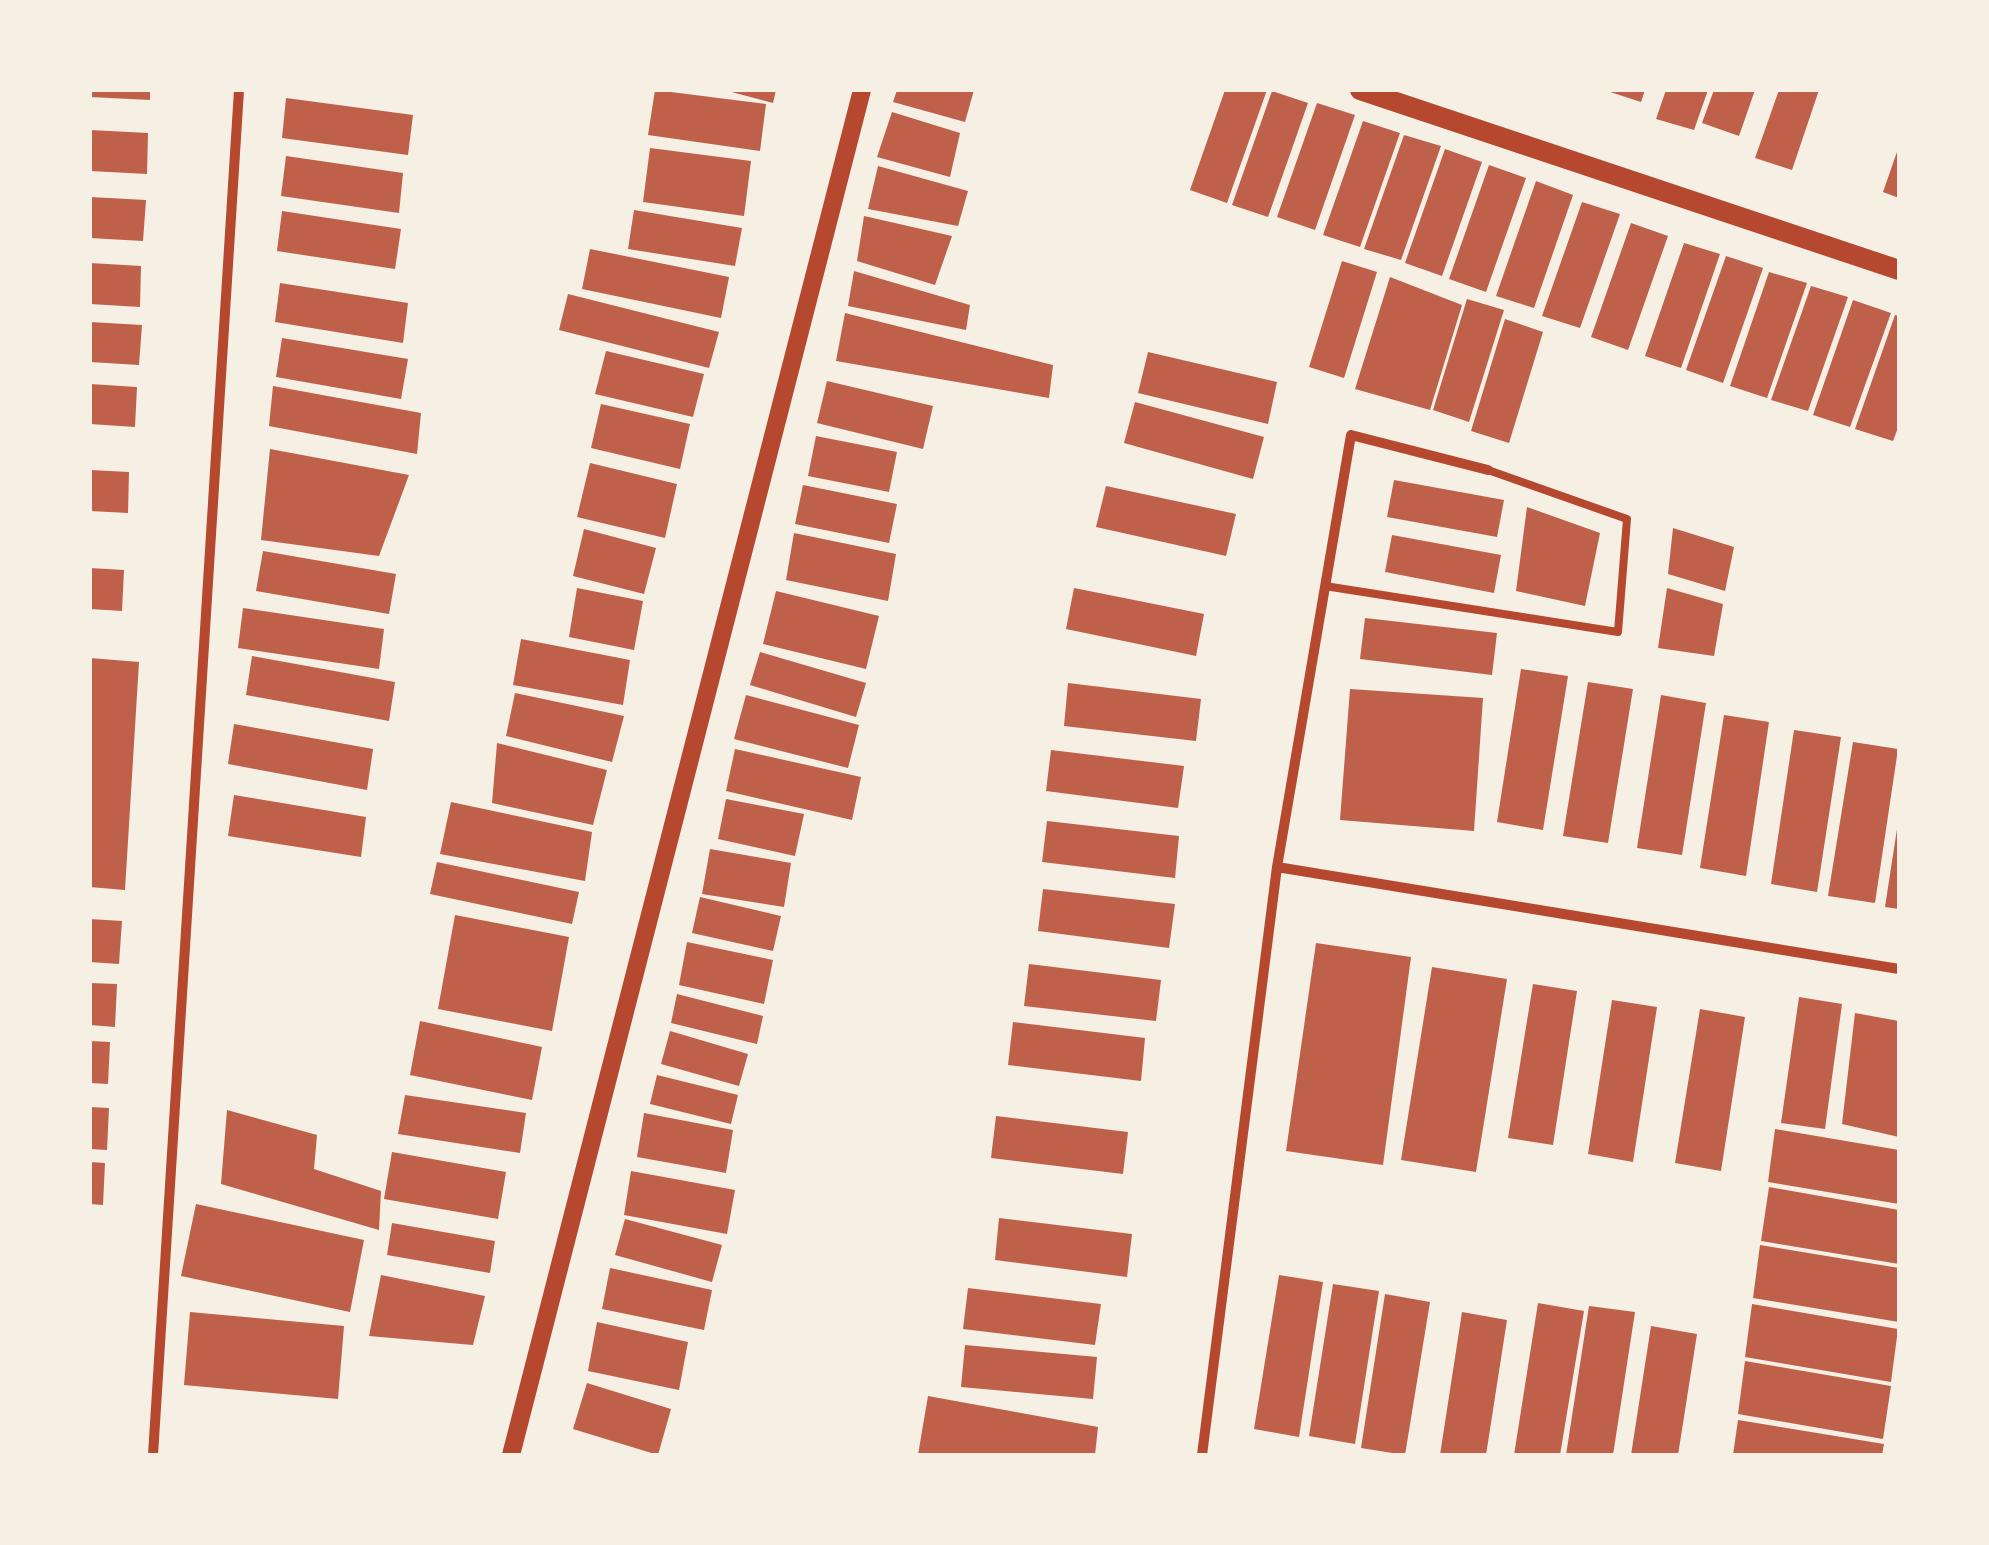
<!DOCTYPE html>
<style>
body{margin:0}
#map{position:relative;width:1989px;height:1545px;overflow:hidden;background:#f6efe4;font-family:Merriweather,serif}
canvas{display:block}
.frame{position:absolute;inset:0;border:92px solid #f6efe4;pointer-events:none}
</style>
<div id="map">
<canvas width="1989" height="1545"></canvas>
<div class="frame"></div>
</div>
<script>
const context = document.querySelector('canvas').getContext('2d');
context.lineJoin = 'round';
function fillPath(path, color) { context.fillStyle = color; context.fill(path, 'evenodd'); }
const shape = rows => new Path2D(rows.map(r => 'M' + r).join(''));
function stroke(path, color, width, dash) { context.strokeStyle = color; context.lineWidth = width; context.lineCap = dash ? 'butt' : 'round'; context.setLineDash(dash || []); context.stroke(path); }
fillPath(shape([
 [90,90,150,90,150,100,90,97],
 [655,90,766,104,760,151,648,135],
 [724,90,776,90,773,103],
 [897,90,974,90,965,122,893,102],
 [1225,90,1267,90,1227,203,1190,190],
 [1604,90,1645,90,1641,102],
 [1666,90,1708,90,1694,130,1656,119],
 [1714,90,1755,90,1739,136,1702,123],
 [1779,90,1819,90,1792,170,1755,158],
 [1272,91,1308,103,1268,217,1232,205],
 [286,98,413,115,408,155,282,138],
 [1317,103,1355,115,1315,230,1277,217],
 [892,112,960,133,950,177,877,157],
 [1363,121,1400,133,1360,247,1323,235],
 [90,130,148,133,147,174,90,171],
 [1404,135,1441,146,1401,260,1364,249],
 [650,148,751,161,744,216,643,202],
 [1445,149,1482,162,1442,276,1405,263],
 [1898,149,1899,149,1899,198,1883,192],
 [286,156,403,173,399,213,281,196],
 [1489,165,1526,178,1486,292,1449,279],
 [878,166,968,191,958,226,868,209],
 [1536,181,1573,195,1534,308,1496,296],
 [90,197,146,200,143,241,90,238],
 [1582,202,1620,214,1580,328,1542,316],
 [634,210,742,228,735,266,628,249],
 [282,211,401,229,395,269,277,251],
 [864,216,952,236,935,285,857,261],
 [1631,223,1668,236,1628,350,1591,337],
 [1684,243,1720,254,1681,368,1645,356],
 [590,249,729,277,721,318,582,289],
 [1726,256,1763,268,1723,383,1686,370],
 [1342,261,1377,272,1344,378,1309,367],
 [90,263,141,266,140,307,90,304],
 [854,271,970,305,966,330,848,306],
 [1769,272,1807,283,1767,398,1730,386],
 [1390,277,1462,305,1430,410,1355,389],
 [280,283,408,303,403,343,275,322],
 [1811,286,1848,297,1808,411,1771,400],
 [568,294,719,332,709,368,559,330],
 [1467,299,1504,310,1469,422,1433,410],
 [1853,300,1891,313,1850,427,1813,415],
 [845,313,1053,365,1049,398,836,361],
 [1895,315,1899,316,1899,425,1893,441,1855,429],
 [1505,319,1543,332,1509,443,1471,431],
 [90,322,142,325,139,365,90,362],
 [282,338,408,359,401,399,276,377],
 [606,351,704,374,693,417,595,394],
 [1148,352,1277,382,1268,424,1138,393],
 [827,381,933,406,923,449,817,423],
 [90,384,137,387,135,427,90,424],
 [273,386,421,413,417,454,269,426],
 [1135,402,1264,437,1253,479,1124,443],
 [601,404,690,424,680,469,591,448],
 [816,436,897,452,889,492,808,476],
 [270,449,409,475,379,556,261,540],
 [590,463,677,484,665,538,577,517],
 [90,470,129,472,128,513,90,511],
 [1394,480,1504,500,1497,537,1387,517],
 [803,485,897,504,889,543,795,524],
 [1106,486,1236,514,1226,556,1096,527],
 [1527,507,1600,533,1585,606,1516,591],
 [1673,528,1734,547,1725,591,1668,574],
 [584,529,656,548,644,594,573,576],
 [794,533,896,554,888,601,786,580],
 [1392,535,1501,555,1494,593,1385,572],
 [263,551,396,574,389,614,256,591],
 [90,568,124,570,122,611,90,609],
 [577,588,643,601,634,650,569,637],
 [1074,588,1204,614,1196,656,1066,629],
 [1667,588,1723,604,1714,656,1658,648],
 [776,591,879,616,866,669,763,644],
 [243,608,384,629,379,669,238,648],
 [1365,618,1497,633,1492,675,1360,659],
 [521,639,630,660,623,705,513,685],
 [760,652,866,683,856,717,750,685],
 [252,656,395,682,389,721,246,695],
 [90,658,139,662,125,890,90,887],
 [1521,669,1568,676,1543,830,1497,822],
 [1588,682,1633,689,1608,843,1563,836],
 [1068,683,1201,699,1196,741,1064,726],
 [1350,689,1483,698,1474,831,1340,820],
 [515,693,624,716,612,762,506,736],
 [746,695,859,725,848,768,734,739],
 [1661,695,1706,703,1682,855,1637,848],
 [1724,715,1769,722,1746,876,1700,868],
 [234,724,373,749,367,790,228,764],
 [1794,730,1841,737,1817,892,1771,884],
 [1853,742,1898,749,1875,903,1828,896],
 [497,743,607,770,593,825,492,803],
 [735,749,861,777,852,820,726,791],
 [1051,750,1184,766,1178,808,1046,791],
 [234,795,366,817,361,857,228,836],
 [726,799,804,814,795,856,718,839],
 [451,802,592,832,585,881,440,854],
 [1047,821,1179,836,1175,878,1042,862],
 [1897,829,1899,829,1899,909,1885,907],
 [710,849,791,863,784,907,702,894],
 [437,862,579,892,572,924,430,894],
 [1043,889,1175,904,1169,948,1038,931],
 [700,897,781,916,773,951,692,933],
 [455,915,569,937,552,1031,438,1009],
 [90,919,122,921,119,964,90,962],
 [687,942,773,960,764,1004,679,985],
 [1316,943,1411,957,1383,1165,1286,1151],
 [1029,964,1161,980,1156,1021,1024,1006],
 [1432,967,1507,979,1476,1172,1401,1160],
 [90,983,117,984,115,1027,90,1025],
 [1533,984,1577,991,1553,1145,1508,1138],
 [677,994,763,1016,757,1044,671,1023],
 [1799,997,1842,1004,1825,1129,1781,1123],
 [1612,1000,1657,1007,1633,1162,1588,1154],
 [1700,1009,1745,1017,1721,1171,1675,1163],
 [1855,1013,1899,1021,1899,1137,1842,1124],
 [420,1021,542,1047,532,1100,410,1075],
 [1013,1022,1145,1038,1141,1081,1008,1065],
 [670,1031,748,1054,739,1086,661,1064],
 [90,1041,110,1042,108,1084,90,1083],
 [657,1075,738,1095,731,1124,650,1104],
 [405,1095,526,1113,520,1153,398,1134],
 [90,1107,109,1108,107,1150,90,1149],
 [227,1110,317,1135,314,1169,381,1191,379,1230,221,1184],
 [644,1113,733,1130,726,1173,637,1157],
 [996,1116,1128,1132,1123,1174,991,1158],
 [1775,1129,1899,1150,1899,1204,1768,1182],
 [392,1152,506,1172,498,1219,384,1199],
 [90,1162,105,1163,103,1205,90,1204],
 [631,1171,735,1190,727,1234,624,1215],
 [1769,1187,1899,1210,1899,1264,1761,1241],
 [196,1204,364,1240,350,1312,181,1276],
 [999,1218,1132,1234,1127,1277,995,1260],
 [625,1219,722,1245,712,1282,615,1255],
 [392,1223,495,1241,490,1273,387,1255],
 [1760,1245,1899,1268,1899,1322,1753,1298],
 [610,1268,712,1290,704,1330,602,1309],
 [381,1275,485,1296,473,1345,369,1336],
 [1279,1275,1323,1282,1299,1437,1254,1429],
 [1333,1284,1379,1291,1355,1444,1309,1436],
 [968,1288,1101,1304,1095,1345,963,1329],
 [1385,1294,1430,1302,1405,1455,1361,1448],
 [1538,1303,1584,1311,1560,1455,1514,1455],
 [1752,1304,1898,1329,1891,1382,1745,1357],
 [1589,1306,1635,1312,1613,1455,1566,1455],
 [190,1312,344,1326,338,1399,184,1385],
 [1462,1312,1507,1320,1486,1455,1440,1455],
 [597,1322,688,1342,679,1390,588,1371],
 [1651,1326,1697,1334,1678,1455,1631,1455],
 [965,1345,1097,1357,1093,1399,961,1387],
 [1745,1361,1891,1386,1883,1439,1738,1414],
 [587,1383,671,1409,658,1455,573,1429],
 [928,1396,1098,1427,1095,1455,918,1455],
 [1738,1420,1884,1444,1882,1455,1733,1455]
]), '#bf614a');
stroke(shape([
 [1325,586,1618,632,1627,519,1488,470]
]), '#b5482f', 8);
stroke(shape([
 [1277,867,1899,969],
 [153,1455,239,90],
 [1202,1455,1277,867,1351,435,1488,470]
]), '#b5482f', 10);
stroke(shape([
 [511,1455,862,90]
]), '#b5482f', 18);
stroke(shape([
 [1360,90,1899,270]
]), '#b5482f', 20);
</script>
